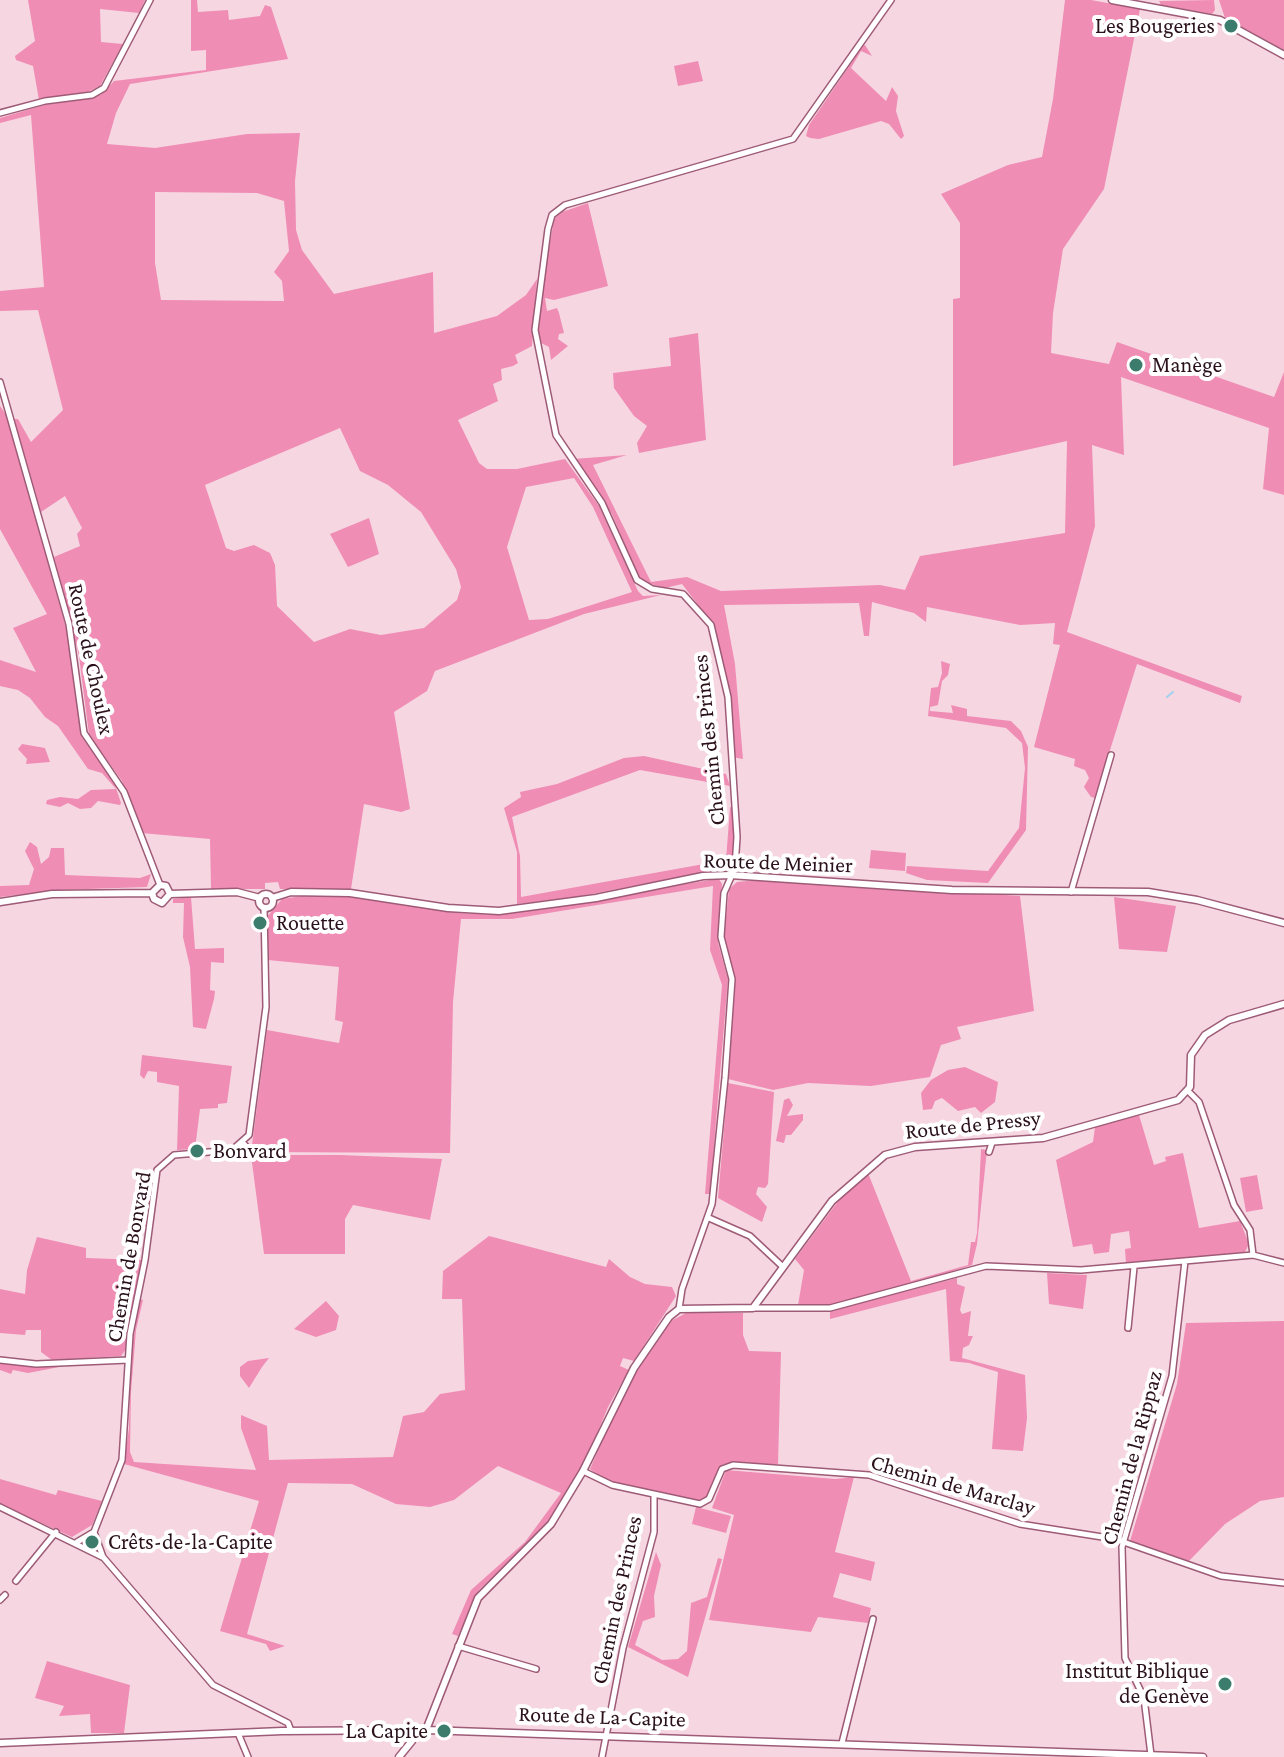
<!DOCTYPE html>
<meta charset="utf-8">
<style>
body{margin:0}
canvas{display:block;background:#f6d6e1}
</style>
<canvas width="1284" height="1757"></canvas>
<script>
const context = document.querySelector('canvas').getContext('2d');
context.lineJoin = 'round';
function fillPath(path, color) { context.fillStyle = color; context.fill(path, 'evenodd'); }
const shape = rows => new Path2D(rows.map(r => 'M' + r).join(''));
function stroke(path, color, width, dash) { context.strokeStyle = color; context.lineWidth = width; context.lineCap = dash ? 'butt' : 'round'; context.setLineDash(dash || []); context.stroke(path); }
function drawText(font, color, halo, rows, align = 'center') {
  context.font = font + ' "Crimson Pro",serif'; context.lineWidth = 8; context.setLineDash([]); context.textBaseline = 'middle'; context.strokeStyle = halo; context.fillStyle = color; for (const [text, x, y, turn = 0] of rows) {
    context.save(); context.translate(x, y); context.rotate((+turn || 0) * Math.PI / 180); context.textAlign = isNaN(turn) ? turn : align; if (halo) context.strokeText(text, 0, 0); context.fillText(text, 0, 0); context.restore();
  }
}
fillPath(shape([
 [28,0,145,0,139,13,100,9,101,42,123,44,100,86,86,93,39,100,33,66,16,60,15,56,35,41],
 [191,0,197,0,198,12,228,10,229,20,260,16,265,5,271,7,288,59,130,84,116,113,107,144,155,148,247,134,300,133,295,181,296,230,302,250,334,294,433,272,434,333,497,316,526,295,537,279,532,346,515,355,518,363,513,366,501,369,502,380,493,384,498,401,458,420,479,463,487,469,517,469,565,459,599,506,638,591,643,596,661,595,584,614,435,671,427,691,394,712,410,809,401,812,364,804,351,889,280,889,278,882,265,883,265,889,211,889,210,839,141,833,122,781,89,735,79,656,54,557,80,546,77,534,82,528,65,496,41,512,14,419,18,419,31,442,63,410,38,310,0,311,0,291,44,287,31,115,0,123,0,118,44,105,87,99,102,94,114,81,206,70,206,50,191,51],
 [155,192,257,193,284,201,289,251,274,272,282,281,284,301,161,300,155,263],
 [340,428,360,471,388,485,421,512,456,569,461,587,457,600,424,628,381,635,350,629,314,642,277,606,275,565,270,553,254,545,234,551,226,548,205,485],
 [574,478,593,507,632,592,548,619,529,620,507,547,526,487],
 [1065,0,1091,0,1140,9,1104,189,1063,249,1053,313,1051,353,1109,364,1117,342,1274,397,1284,372,1284,495,1263,489,1269,428,1121,377,1124,455,1092,445,1095,526,1067,632,1242,696,1240,703,1137,664,1095,798,1091,797,1084,787,1089,778,1085,770,1074,766,1075,759,1034,747,1060,645,1053,644,1055,623,1020,625,927,607,926,622,914,613,872,602,869,636,864,636,859,603,724,605,735,664,743,759,732,757,730,694,715,627,682,584,665,588,640,581,612,514,573,459,627,455,593,465,651,582,687,577,721,591,880,585,905,590,920,556,1065,533,1067,441,953,466,953,299,960,298,960,223,941,194,1008,165,1042,157,1053,99],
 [1214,0,1215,10,1212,14,1161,5,1159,1],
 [1219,0,1284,0,1284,50,1225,18],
 [865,45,872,56,861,51,851,68,886,101,892,87,898,96,896,111,904,136,901,139,889,124,881,121,819,139,810,138,806,136,809,125,863,46],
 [698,61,703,81,678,86,674,66],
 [588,203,608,286,554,300,545,298,547,311,557,308,559,313,564,333,559,334,558,339,568,346,551,360,549,347,539,342,538,315,554,219,562,212],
 [698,333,706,440,639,453,637,443,647,426,634,416,614,388,613,373,671,366,669,338],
 [0,406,7,416,73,653,82,737,114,782,121,803,120,805,98,801,91,808,80,809,68,803,60,807,46,804,47,800,60,797,78,799,91,790,116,789,102,773,88,769,58,726,45,717,30,698,18,690,0,686,0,660,36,672,13,628,47,614,0,529],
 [369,518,379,554,348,567,330,534],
 [941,661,950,664,948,675,942,681,938,705,930,707,930,711,953,713,951,705,967,709,967,716,1011,721,1021,731,1028,747,1026,830,988,883,927,880,906,873,907,866,988,871,1019,828,1025,768,1022,743,1006,728,928,716,931,688,938,687,942,673],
 [22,744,45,748,50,762,26,764,27,759,18,749],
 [644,756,726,774,730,786,640,770,512,817,520,856,521,897,726,860,730,807,734,809,735,831,731,867,576,897,517,904,517,852,504,808,521,797,520,792,557,784,624,758],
 [30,842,37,847,41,864,49,857,51,848,64,848,65,875,140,878,151,874,147,887,58,890,0,897,0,886,29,885,34,869,25,851],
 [871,850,906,853,905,871,869,868],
 [710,880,719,879,722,884,718,943,728,979,710,1194,705,1194,722,985,710,950,713,886,512,919,461,919,453,1002,450,1153,260,1152,252,1145,267,1030,339,1043,343,1022,335,1020,339,967,268,960,267,917,282,899,308,895,363,897,458,913,496,915],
 [758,880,1020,896,1034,1011,957,1027,961,1039,941,1045,930,1077,871,1086,808,1083,773,1090,728,1079,734,981,724,938,729,889,737,882],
 [191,897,195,949,224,948,224,963,211,962,210,990,215,991,214,999,206,1029,193,1027,190,967,183,937,184,903,173,903,173,899],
 [1114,897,1176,906,1167,952,1119,949],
 [142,1055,232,1066,227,1103,218,1104,218,1108,200,1109,195,1149,177,1150,179,1086,157,1082,157,1072,148,1071,144,1079,140,1075],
 [965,1067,998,1082,995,1102,981,1113,975,1107,958,1111,942,1098,935,1101,932,1109,923,1110,921,1093,931,1080,948,1070],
 [728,1083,774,1092,768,1184,765,1188,758,1187,756,1194,767,1207,762,1222,718,1198],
 [789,1098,793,1105,787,1116,803,1114,803,1120,791,1135,786,1135,784,1143,776,1141,784,1100],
 [1139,1115,1154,1165,1166,1161,1165,1157,1183,1153,1199,1228,1240,1221,1249,1244,1245,1252,1126,1264,1125,1249,1131,1248,1129,1231,1111,1234,1109,1252,1094,1254,1092,1244,1073,1247,1056,1160,1093,1142,1095,1127],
 [981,1149,987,1150,977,1244,972,1265,888,1292,834,1304,774,1308,767,1308,760,1304,798,1305,804,1270,795,1259,842,1196,868,1173,911,1281,968,1265,971,1242,975,1242,977,1233],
 [251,1155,340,1155,442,1159,430,1220,353,1205,345,1219,345,1254,264,1254],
 [1257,1175,1263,1209,1246,1212,1240,1178],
 [489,1236,606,1267,609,1259,630,1277,645,1284,672,1287,676,1296,634,1361,623,1358,620,1366,629,1370,608,1407,587,1458,545,1527,479,1590,458,1636,452,1634,471,1590,525,1542,561,1493,498,1466,454,1500,430,1507,396,1504,352,1484,288,1483,247,1634,285,1646,270,1651,266,1644,220,1631,259,1501,124,1464,129,1428,131,1353,140,1299,143,1300,136,1330,131,1392,130,1452,134,1462,256,1470,241,1428,241,1415,267,1426,269,1460,393,1457,403,1416,424,1412,440,1394,465,1390,462,1299,442,1299,443,1271],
 [37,1237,86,1248,86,1258,142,1260,126,1349,121,1356,52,1360,41,1352,41,1330,26,1330,25,1335,0,1333,0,1289,25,1294,27,1270],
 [1047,1273,1087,1275,1083,1309,1049,1304],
 [957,1278,957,1284,965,1287,960,1310,962,1314,971,1311,968,1336,973,1336,969,1345,963,1348,962,1358,1025,1375,1027,1418,1023,1451,992,1449,998,1372,969,1363,950,1361,946,1289,830,1319,830,1311],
 [326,1301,339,1316,336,1330,316,1337,294,1329],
 [686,1313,743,1313,743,1335,749,1351,781,1352,778,1464,723,1464,707,1497,701,1502,607,1481,590,1469,617,1407,641,1364,669,1322],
 [1284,1321,1284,1497,1260,1501,1225,1524,1188,1562,1130,1541,1177,1384,1186,1323],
 [269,1358,262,1367,249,1388,240,1376,240,1367,248,1361],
 [0,1362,34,1367,80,1363,28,1373,13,1370,11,1374,0,1370],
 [726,1470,835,1479,854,1477,835,1552,875,1562,871,1581,840,1573,833,1597,871,1608,868,1623,818,1617,811,1632,709,1620,734,1515,712,1508],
 [0,1479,56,1495,58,1490,102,1501,92,1525,72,1537,0,1504],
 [696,1507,731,1516,726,1533,692,1524],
 [656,1552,661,1565,654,1596,655,1617,643,1621,635,1645,662,1660,678,1659,687,1651,691,1603,707,1597,718,1558,722,1559,688,1677,628,1647],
 [47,1661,130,1685,124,1733,91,1733,90,1714,59,1716,64,1706,35,1698]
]), '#f08db5');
stroke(shape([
 [1167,697,1173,692]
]), '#9fd1ee', 2);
const minor = shape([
 [0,113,45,101,92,95,104,88,150,0],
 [0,382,69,624,84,733,124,792,160,885],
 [1071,892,1111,755],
 [264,908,266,1007,249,1135,232,1150,174,1155,157,1170,145,1260,130,1334,122,1460,94,1532,103,1557,213,1685,288,1723,291,1731],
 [1188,1091,1199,1102,1234,1205,1250,1230,1253,1255],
 [243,1143,251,1152],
 [989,1152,992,1143],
 [709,1218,750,1236,783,1267],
 [754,1308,830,1308,986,1266,1081,1270,1253,1255,1284,1263],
 [679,1309,682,1289,712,1204,725,1078,732,979,721,937,724,893,735,868,737,837,728,697,711,625,683,594,652,589,637,580,602,503,556,435,535,330,548,229,552,215,565,205,793,139,891,0],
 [1128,1328,1134,1267],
 [0,1360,36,1364,128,1360],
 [583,1471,612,1485,700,1504,709,1499,722,1469,733,1465,869,1475,1020,1524,1115,1539,1221,1576,1284,1583],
 [0,1507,102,1557],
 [77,1542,94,1532],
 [16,1581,56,1532],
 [0,1600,5,1595],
 [458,1646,536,1669],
 [238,1733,248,1757],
 [842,1743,873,1619],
 [1151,1755,1144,1698,1125,1658,1122,1547,1172,1376,1185,1261],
 [602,1757,623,1648,654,1532,654,1495]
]);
const tertiary = shape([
 [1112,0,1220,20,1284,55],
 [152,893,154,899,162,903,170,894],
 [152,893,160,885,166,886,170,894],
 [170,894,237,892,260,898],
 '259 901a7 7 0 1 1 14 0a7 7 0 1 1-14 0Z',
 [272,898,291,892,350,893,448,908,499,911,596,898,703,876,730,875,952,890,1148,892,1197,900,1284,923],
 [0,902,52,894,152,893],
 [426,1730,478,1598,551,1524,583,1471,634,1368,669,1317,679,1309,753,1308,832,1201,885,1155,915,1147,1043,1138,1178,1100,1190,1087,1191,1055,1205,1035,1229,1020,1284,1004],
 [0,1743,282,1731,426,1730,1203,1757],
 [399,1757,412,1741,415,1731]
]);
stroke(minor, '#9e5b76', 8);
stroke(tertiary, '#9e5b76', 9);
stroke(minor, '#fff', 5);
stroke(tertiary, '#fff', 6);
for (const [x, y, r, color] of [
 [1231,26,8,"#3b7c6c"],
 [1136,365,8,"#3b7c6c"],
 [260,923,8,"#3b7c6c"],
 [197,1151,8,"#3b7c6c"],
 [92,1542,8,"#3b7c6c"],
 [1225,1684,8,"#3b7c6c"],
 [444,1731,8,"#3b7c6c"]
]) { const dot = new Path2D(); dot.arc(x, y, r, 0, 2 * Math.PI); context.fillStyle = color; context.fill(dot); stroke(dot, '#fff', 3); }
drawText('22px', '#2a101b', '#fff', [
 ["Les Bougeries",1215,26,"right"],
 ["Manège",1152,365],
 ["Rouette",276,923],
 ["Bonvard",213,1151],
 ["Crêts-de-la-Capite",108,1542],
 ["Institut Biblique",1209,1671,"right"],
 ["de Genève",1209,1696,"right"],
 ["La Capite",428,1731,"right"]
], 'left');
drawText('22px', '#2a101b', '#fff', [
 ["Route de Choulex",91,659,78],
 ["Chemin des Princes",709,740,-96],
 ["Route de Meinier",778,863,2],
 ["Route de Pressy",973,1125,-6],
 ["Chemin de Bonvard",129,1257,-80],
 ["Chemin de la Rippaz",1132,1458,-75],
 ["Chemin de Marclay",953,1485,16],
 ["Chemin des Princes",617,1600,-78],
 ["Route de La-Capite",602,1717,2]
]);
</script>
